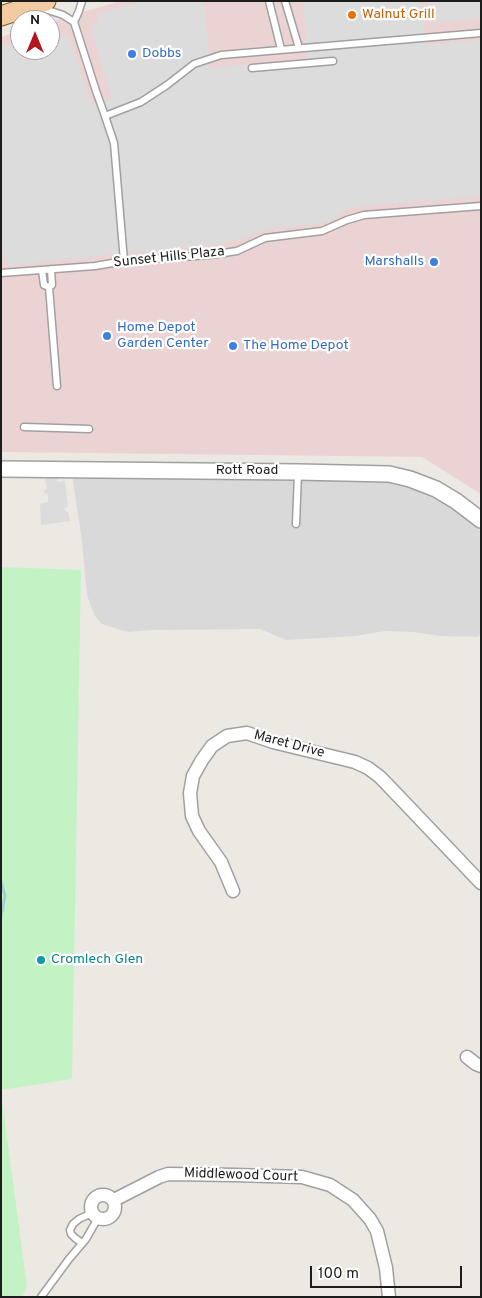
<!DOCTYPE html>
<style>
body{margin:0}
#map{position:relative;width:482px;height:1298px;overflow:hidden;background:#ece9e3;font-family:Overpass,sans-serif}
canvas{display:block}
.frame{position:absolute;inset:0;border:2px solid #1c1c1c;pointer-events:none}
.north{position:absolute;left:10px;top:10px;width:50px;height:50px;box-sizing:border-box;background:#fff;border:1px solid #a4a4a4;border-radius:50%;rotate:0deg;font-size:14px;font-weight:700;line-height:20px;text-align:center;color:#1c1c1c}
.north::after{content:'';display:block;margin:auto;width:18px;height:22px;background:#b4141d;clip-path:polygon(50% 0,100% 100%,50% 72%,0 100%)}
.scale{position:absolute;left:310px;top:1266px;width:152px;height:22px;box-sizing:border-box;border:2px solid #1c1c1c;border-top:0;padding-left:6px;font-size:15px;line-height:18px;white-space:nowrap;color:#1c1c1c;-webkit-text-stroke:4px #fff;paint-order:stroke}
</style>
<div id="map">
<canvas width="482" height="1298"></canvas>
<div class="frame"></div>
<div class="north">N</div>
<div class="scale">100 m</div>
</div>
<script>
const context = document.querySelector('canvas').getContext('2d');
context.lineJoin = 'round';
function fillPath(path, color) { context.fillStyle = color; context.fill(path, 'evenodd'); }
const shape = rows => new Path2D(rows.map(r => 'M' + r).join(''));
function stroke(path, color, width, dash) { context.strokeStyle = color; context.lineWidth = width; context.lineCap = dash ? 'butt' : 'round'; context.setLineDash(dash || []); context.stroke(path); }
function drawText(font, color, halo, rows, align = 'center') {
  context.font = font + ' Overpass,sans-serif'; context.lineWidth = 4.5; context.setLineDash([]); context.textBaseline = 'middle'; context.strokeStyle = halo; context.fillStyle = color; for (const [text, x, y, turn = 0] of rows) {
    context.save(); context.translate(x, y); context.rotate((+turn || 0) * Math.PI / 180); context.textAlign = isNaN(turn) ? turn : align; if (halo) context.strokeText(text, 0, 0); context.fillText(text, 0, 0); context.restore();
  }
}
fillPath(shape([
 [73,475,378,480,395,483,433,496,450,506,481,531,481,635,477,637,441,636,413,632,385,631,355,636,286,640,260,629,152,630,127,632,102,624,95,616,91,606,87,595,82,541,73,482]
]), '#dad9d9');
fillPath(shape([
 [120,1,481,1,481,494,422,457,1,452,1,37,20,31,20,50,50,50,50,22]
]), '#ecd3d3');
fillPath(shape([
 [1,567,81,570,72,1079,1,1090],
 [1,1092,27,1287,22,1297,1,1297]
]), '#c3f3c4');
fillPath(shape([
 [142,1,204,1,210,68,307,59,303,1,421,1,426,45,481,40,481,196,363,206,349,208,331,221,307,225,277,227,223,244,107,255,8,266,1,246,1,46,20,40,20,50,50,50,50,31,59,28,61,36,68,35,92,105,112,98,90,27,98,24,96,15],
 [428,1,481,1,481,18,430,23],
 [40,476,59,477,57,478,57,482,65,481,68,506,64,509,66,512,68,512,70,521,41,525,40,504,48,502,48,494,44,493,44,490,47,489,45,480,45,478]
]), '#dcdcdc');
stroke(shape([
 [1,882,5,896,1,917]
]), '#a7ced6', 3);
const service = shape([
 [269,1,281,49],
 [285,1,299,48],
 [42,8,63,15,74,22,96,91,105,116,114,143,124,261],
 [74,22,79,11,82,1],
 [252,68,333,61],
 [105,116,141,102,167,85,194,64,221,55,481,33],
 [42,270,44,285,49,287,52,285,51,269],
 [1,273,95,266,124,261,210,255,237,251,265,238,322,231,347,220,364,215,481,206],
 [49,287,57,386],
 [24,427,89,429],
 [296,524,298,473],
 [82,1243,75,1238,71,1234,70,1230,73,1224,79,1219,92,1213],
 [41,1297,69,1259,86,1239,98,1218]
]);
const minor = shape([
 [233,891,221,862,199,831,192,816,190,793,193,776,202,760,212,746,227,736,247,733,273,742,355,762,368,768,380,777,404,802,481,883],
 [467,1057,476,1064,481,1066],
 '91 1207a12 12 0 1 1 24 0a12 12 0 1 1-24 0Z',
 [114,1200,159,1177,168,1174,235,1175,302,1177,330,1185,353,1200,370,1219,377,1231,386,1268,389,1297]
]);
const tertiary = shape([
 [1,469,298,472,389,474,410,479,436,489,456,501,481,520]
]);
const primary = shape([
 [1,16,46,1]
]);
stroke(service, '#a0a0a0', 9);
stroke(minor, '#a0a0a0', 15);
stroke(tertiary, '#a0a0a0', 18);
stroke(primary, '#85580f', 21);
stroke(service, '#fff', 6);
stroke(minor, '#fff', 12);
stroke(tertiary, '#fff', 15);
stroke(primary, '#f2cba2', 19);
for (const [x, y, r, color] of [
 [352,15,5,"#e8710a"],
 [132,54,5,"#3f7fe0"],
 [434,262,5,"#3f7fe0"],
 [107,336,5,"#3f7fe0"],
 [233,346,5,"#3f7fe0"],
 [41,960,5,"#0f9aa8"]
]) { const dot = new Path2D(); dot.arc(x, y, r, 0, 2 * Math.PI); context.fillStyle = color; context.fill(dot); stroke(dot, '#fff', 2); }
drawText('14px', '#c56008', '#fff', [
 ["Walnut Grill",362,15]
], 'left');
drawText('14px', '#366cbe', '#fff', [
 ["Dobbs",142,54],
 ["Marshalls",424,262,"right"],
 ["Home Depot",117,328],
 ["Garden Center",117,344],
 ["The Home Depot",243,346]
], 'left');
drawText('14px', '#1c1c1c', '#fff', [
 ["Sunset Hills Plaza",169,258,-6],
 ["Rott Road",247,471],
 ["Maret Drive",289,745,15],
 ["Middlewood Court",241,1176,2]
]);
drawText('14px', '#0d838f', '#fff', [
 ["Cromlech Glen",51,960]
], 'left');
</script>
